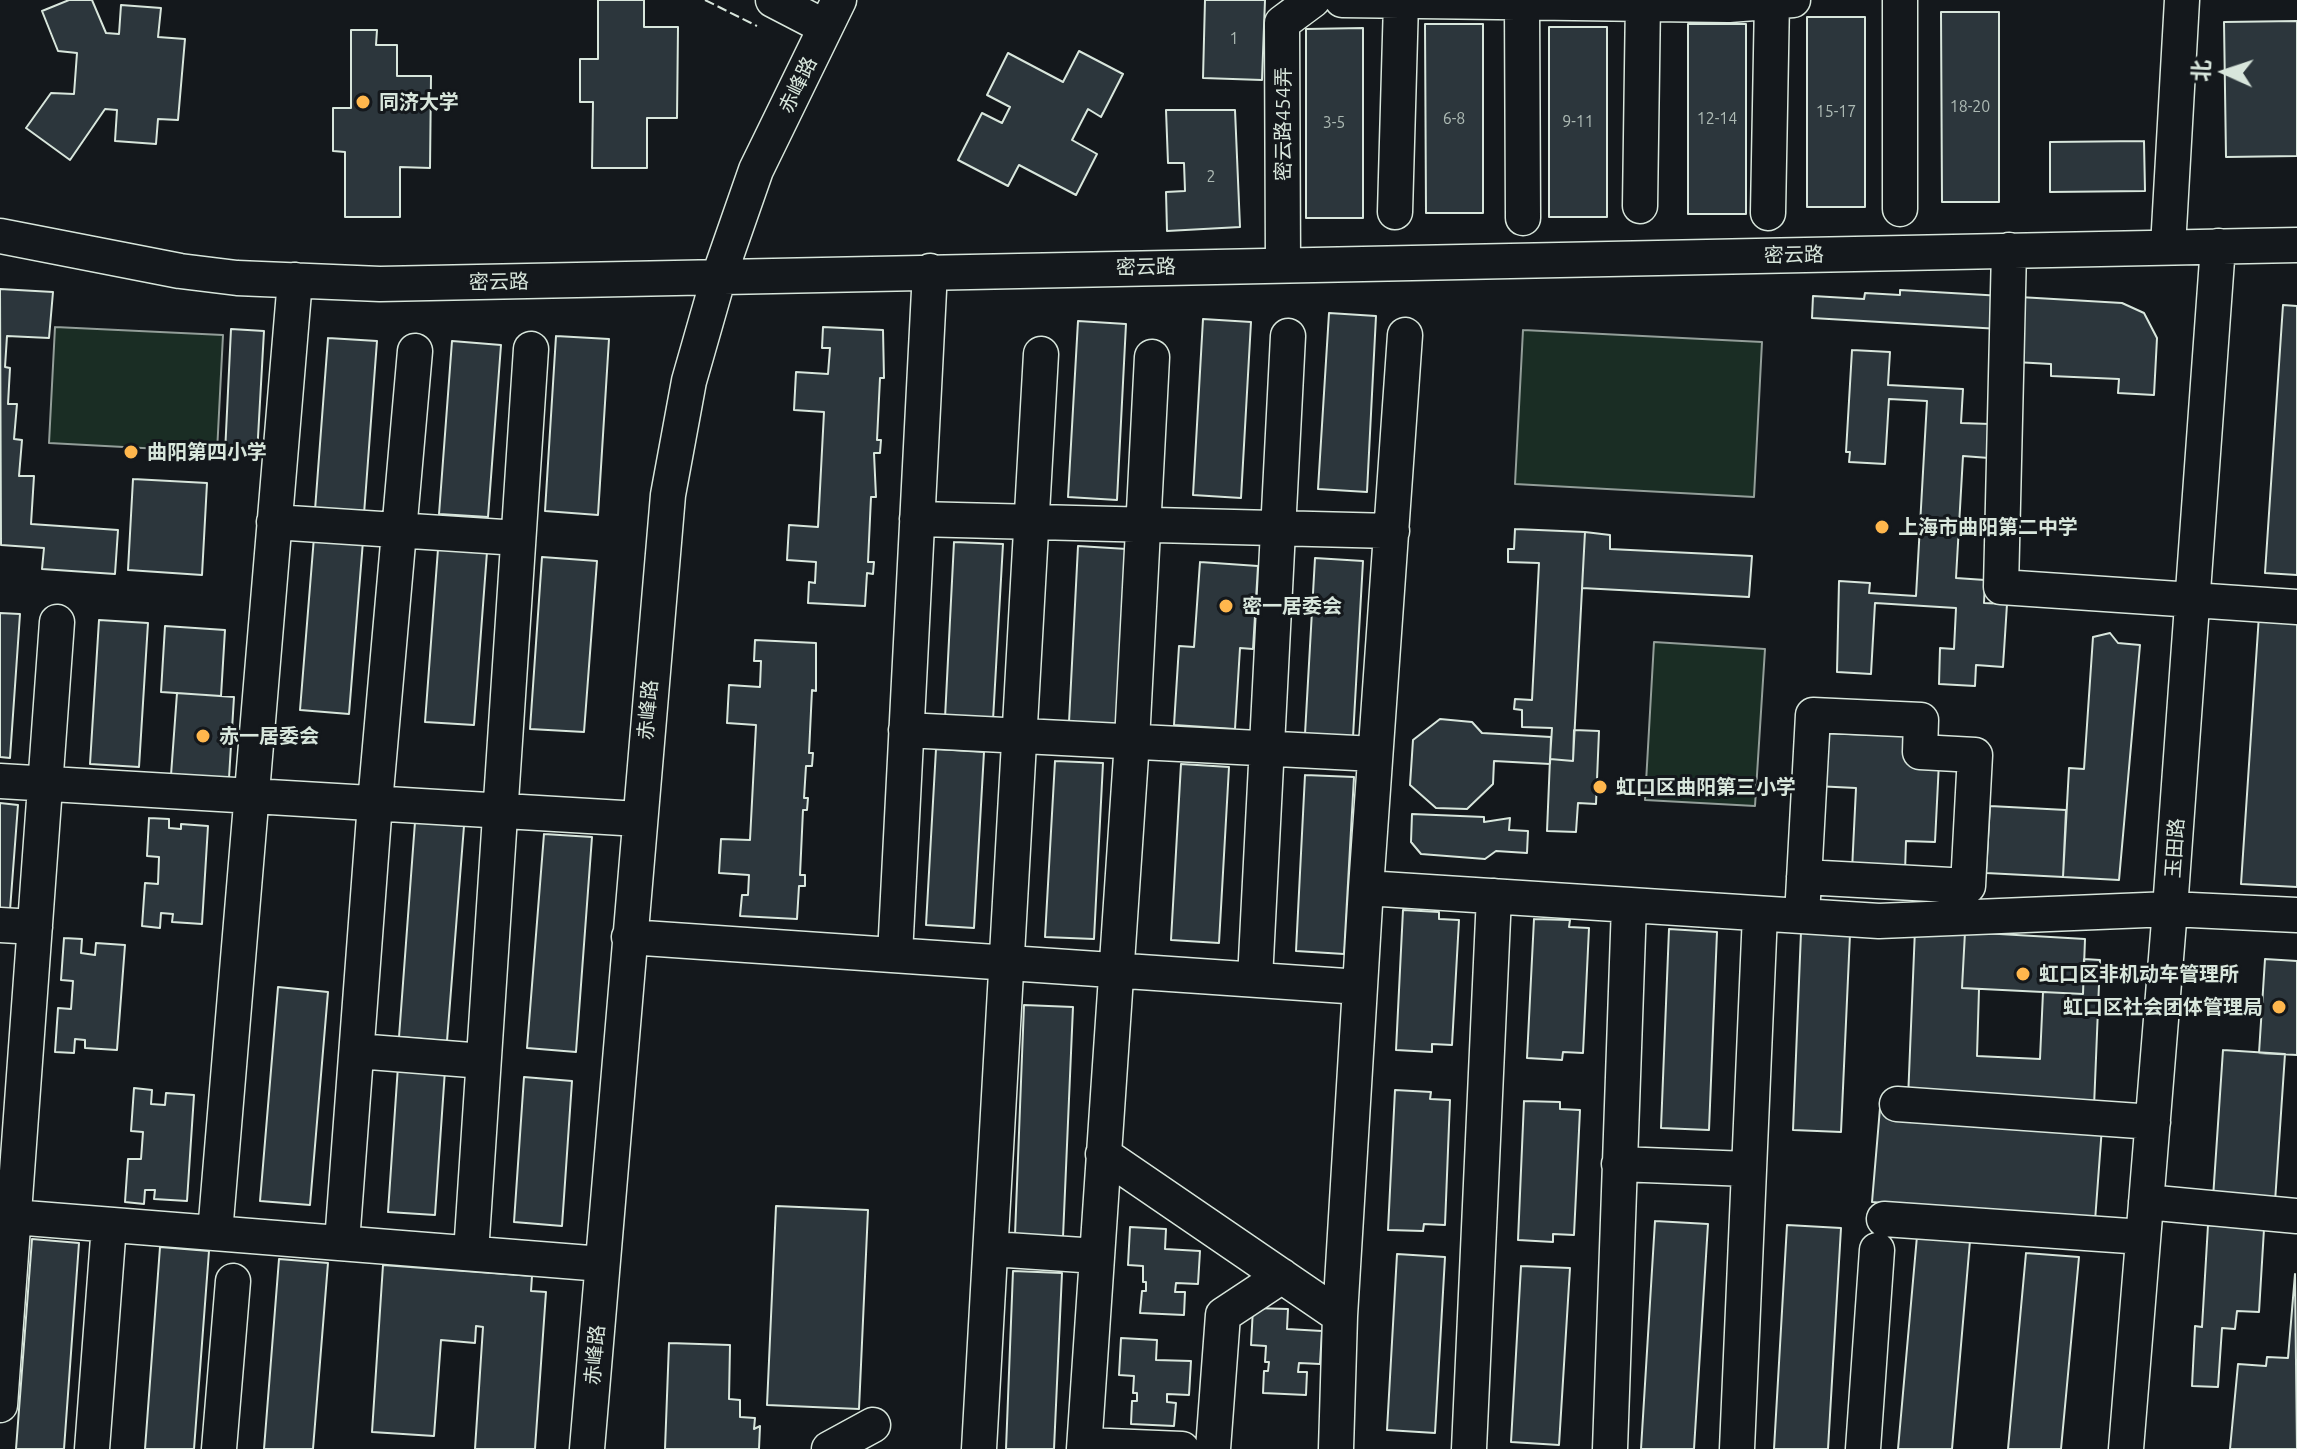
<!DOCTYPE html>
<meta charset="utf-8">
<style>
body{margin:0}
#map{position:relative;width:2297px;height:1449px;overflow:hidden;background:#14181c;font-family:Ubuntu,"Noto Sans SC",sans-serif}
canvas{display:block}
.north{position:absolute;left:2185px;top:32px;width:80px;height:80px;-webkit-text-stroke:6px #14181c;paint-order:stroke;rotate:273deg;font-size:22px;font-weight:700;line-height:32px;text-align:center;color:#d8e6dc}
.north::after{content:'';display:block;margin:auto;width:28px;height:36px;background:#d8e6dc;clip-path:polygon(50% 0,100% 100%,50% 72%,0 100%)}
</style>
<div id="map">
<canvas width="2297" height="1449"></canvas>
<div class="north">北</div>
</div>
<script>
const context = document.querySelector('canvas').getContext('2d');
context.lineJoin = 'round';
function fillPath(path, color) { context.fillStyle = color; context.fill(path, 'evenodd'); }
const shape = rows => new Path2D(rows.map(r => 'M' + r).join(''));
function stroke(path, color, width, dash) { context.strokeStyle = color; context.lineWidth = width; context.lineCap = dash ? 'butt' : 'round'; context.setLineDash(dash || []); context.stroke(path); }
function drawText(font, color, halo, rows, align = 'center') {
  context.font = font + ' Ubuntu,"Noto Sans SC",sans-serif'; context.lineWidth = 6; context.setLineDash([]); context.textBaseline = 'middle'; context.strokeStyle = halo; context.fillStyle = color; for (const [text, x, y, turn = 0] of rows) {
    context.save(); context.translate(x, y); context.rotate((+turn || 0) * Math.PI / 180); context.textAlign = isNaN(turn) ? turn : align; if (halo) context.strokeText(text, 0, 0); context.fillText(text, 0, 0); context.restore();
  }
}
const green = shape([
 [55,327,223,335,217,452,49,443,55,327],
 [1523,330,1762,342,1754,497,1515,484,1523,330],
 [1654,642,1765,649,1755,806,1645,800,1654,642]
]);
fillPath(green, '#1a2d24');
stroke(green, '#939e99', 2);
const building = shape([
 [69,0,92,0,106,33,119,34,121,5,161,8,158,37,185,39,178,120,158,119,156,144,115,141,117,110,105,109,70,160,26,128,51,93,74,94,77,53,58,51,42,11,69,0],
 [598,0,644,0,644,27,678,27,677,118,647,118,647,168,592,168,593,102,580,102,580,59,598,59,598,0],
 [1205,0,1265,0,1262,80,1203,78,1205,0],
 [1941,12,1999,12,1999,202,1942,202,1941,12],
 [1807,17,1865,17,1865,207,1807,207,1807,17],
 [2297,21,2297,156,2226,157,2224,22,2297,21],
 [1425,24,1483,24,1483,213,1426,213,1425,24],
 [1688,24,1746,24,1746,214,1688,214,1688,24],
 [1549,27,1607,27,1607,217,1549,217,1549,27],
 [1363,28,1363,218,1306,218,1306,29,1363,28],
 [351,30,377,30,376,45,397,45,397,76,431,76,430,168,400,167,400,217,345,217,345,152,333,151,333,108,351,108,351,30],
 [1079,51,1123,74,1101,117,1088,109,1072,140,1097,154,1076,195,1019,165,1008,186,958,160,982,113,1002,123,1010,107,987,95,1008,53,1063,82,1079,51],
 [1166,110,1235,110,1240,227,1167,231,1166,192,1185,191,1184,163,1168,163,1166,110],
 [2144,141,2145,191,2050,192,2050,142,2144,141],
 [0,289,53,292,49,338,7,336,5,367,10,368,8,404,17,404,14,439,22,440,19,476,34,476,31,524,118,530,115,574,42,569,44,548,1,545,0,289],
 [1900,290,2122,303,2144,313,2157,338,2154,395,2118,393,2119,379,2051,376,2051,364,2015,362,2017,330,1812,318,1813,296,1864,299,1865,293,1900,295,1900,290],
 [2283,305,2297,306,2297,575,2265,573,2283,305],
 [1329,313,1376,316,1367,492,1318,489,1329,313],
 [1203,319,1251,322,1241,498,1193,495,1203,319],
 [1078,321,1126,324,1117,500,1068,497,1078,321],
 [823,327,883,330,884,378,880,378,877,440,881,440,880,453,874,453,876,497,871,497,868,562,874,562,873,574,867,573,865,606,808,603,809,582,815,583,816,562,787,560,789,525,818,527,824,412,794,410,796,372,828,374,830,348,822,348,823,327],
 [231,329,264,331,257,455,225,453,231,329],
 [556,336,609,339,598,515,545,511,556,336],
 [328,338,377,341,364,514,315,510,328,338],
 [452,341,501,345,488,517,439,514,452,341],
 [1852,350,1890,352,1888,385,1963,389,1961,423,1991,424,1989,458,1963,456,1956,578,1985,580,1984,603,2007,604,2003,667,1976,665,1975,686,1939,684,1940,648,1954,649,1956,608,1875,603,1871,674,1837,672,1839,581,1870,583,1869,593,1916,596,1927,401,1889,399,1885,464,1849,462,1850,452,1846,452,1852,350],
 [133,479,207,483,202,575,128,570,133,479],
 [1515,529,1585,532,1573,761,1550,759,1552,728,1522,727,1522,710,1514,709,1515,699,1532,700,1539,563,1508,562,1508,549,1514,549,1515,529],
 [1585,532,1610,535,1610,549,1752,556,1749,597,1582,588,1585,532],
 [314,537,363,541,349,714,300,710,314,537],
 [954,542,1003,544,993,720,945,718,954,542],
 [1078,546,1127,549,1116,725,1069,722,1078,546],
 [438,549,487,552,474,725,425,722,438,549],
 [542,557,597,561,584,732,530,729,542,557],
 [1315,558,1363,561,1353,737,1305,734,1315,558],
 [1200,562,1258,566,1253,649,1240,648,1235,729,1174,725,1179,646,1194,647,1200,562],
 [0,613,20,614,10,758,0,757,0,613],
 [2259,615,2297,618,2297,887,2241,884,2259,615],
 [99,620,148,623,139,767,90,764,99,620],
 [165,626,225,630,221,696,161,692,165,626],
 [2110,633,2118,643,2140,645,2119,880,2063,877,2069,768,2084,769,2093,637,2110,633],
 [755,640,816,643,816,691,812,690,809,753,813,753,812,766,806,766,804,798,808,798,807,810,803,810,800,875,805,875,805,886,799,886,797,919,740,916,742,895,748,895,749,875,719,873,721,839,750,840,756,725,727,723,729,685,760,687,761,661,754,661,755,640],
 [177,693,234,697,229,778,171,775,177,693],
 [1440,719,1472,722,1482,733,1551,737,1550,764,1494,761,1493,784,1467,809,1436,808,1410,785,1413,740,1440,719],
 [1574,730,1599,731,1596,804,1578,803,1576,832,1547,831,1550,759,1573,761,1574,730],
 [1817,733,1910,736,1939,762,1935,842,1906,841,1905,872,1852,870,1856,788,1815,786,1817,733],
 [936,749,984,752,974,928,926,925,936,749],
 [1055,761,1103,763,1094,939,1045,937,1055,761],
 [1181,764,1229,767,1219,943,1171,940,1181,764],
 [1305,775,1354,777,1344,954,1296,951,1305,775],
 [0,803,18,805,10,910,0,910,0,803],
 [1990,806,2066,810,2063,877,1986,873,1990,806],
 [1412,814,1484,817,1484,822,1510,818,1509,830,1528,831,1527,853,1496,851,1485,859,1421,854,1411,842,1412,814],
 [149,818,169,819,169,828,181,829,181,824,208,826,202,924,172,922,173,914,161,913,160,928,142,926,145,883,158,884,159,857,147,856,149,818],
 [415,822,464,826,447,1041,399,1037,415,822],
 [544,834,592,837,576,1052,527,1048,544,834],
 [1403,910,1439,912,1439,919,1459,920,1452,1045,1432,1044,1432,1052,1396,1050,1403,910],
 [1534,919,1570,920,1569,927,1589,928,1583,1053,1563,1052,1562,1060,1527,1058,1534,919],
 [1669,929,1717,932,1709,1130,1661,1128,1669,929],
 [1915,929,1965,932,1962,988,1979,989,1977,1056,2040,1059,2043,992,2083,994,2084,959,2100,960,2094,1107,1908,1099,1915,929],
 [1801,932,1850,934,1841,1132,1793,1130,1801,932],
 [1965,932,2085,939,2083,994,1962,988,1965,932],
 [64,938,82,939,81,953,95,955,96,943,125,945,117,1050,85,1048,85,1040,75,1039,74,1053,55,1052,58,1008,71,1009,73,981,61,980,64,938],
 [2265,959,2297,961,2297,1055,2259,1053,2265,959],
 [278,987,328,992,310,1205,260,1201,278,987],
 [1024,1005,1073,1007,1063,1237,1015,1235,1024,1005],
 [2223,1050,2285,1054,2275,1202,2213,1198,2223,1050],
 [398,1066,445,1070,435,1215,388,1212,398,1066],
 [524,1077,572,1081,562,1226,514,1222,524,1077],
 [134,1088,152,1090,151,1104,165,1105,166,1093,194,1095,187,1201,154,1199,155,1190,145,1190,144,1204,125,1202,128,1159,141,1159,143,1132,131,1131,134,1088],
 [1395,1090,1431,1092,1430,1099,1450,1100,1445,1225,1424,1224,1423,1231,1388,1230,1395,1090],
 [1524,1101,1560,1102,1560,1109,1580,1110,1574,1235,1553,1234,1553,1242,1518,1240,1524,1101],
 [1880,1108,2102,1127,2095,1221,1872,1202,1880,1108],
 [776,1206,868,1210,859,1409,767,1405,776,1206],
 [1655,1221,1708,1224,1694,1449,1641,1449,1655,1221],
 [1787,1225,1841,1228,1828,1449,1774,1449,1787,1225],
 [2208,1225,2264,1229,2259,1312,2237,1311,2235,1329,2222,1328,2218,1387,2192,1386,2195,1326,2202,1327,2208,1225],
 [1130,1227,1166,1229,1165,1249,1200,1251,1198,1284,1176,1283,1175,1292,1185,1292,1184,1315,1140,1313,1142,1291,1146,1291,1146,1282,1143,1282,1143,1266,1128,1265,1130,1227],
 [1917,1236,1970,1241,1952,1449,1898,1449,1917,1236],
 [32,1239,79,1243,64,1449,16,1449,32,1239],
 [160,1247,209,1251,194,1449,145,1449,160,1247],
 [2026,1253,2079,1257,2061,1449,2008,1449,2026,1253],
 [1397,1254,1445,1257,1435,1433,1387,1430,1397,1254],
 [279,1259,328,1263,313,1449,264,1449,279,1259],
 [383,1265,532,1276,531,1291,546,1292,535,1449,475,1449,483,1327,476,1326,475,1343,441,1340,434,1436,372,1432,383,1265],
 [1521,1266,1570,1268,1559,1445,1511,1442,1521,1266],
 [1013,1271,1062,1273,1054,1449,1006,1449,1013,1271],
 [2295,1274,2297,1449,2230,1449,2238,1364,2266,1366,2267,1357,2288,1358,2295,1274],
 [1253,1308,1288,1309,1287,1329,1322,1331,1320,1364,1299,1363,1298,1372,1307,1372,1306,1395,1263,1393,1264,1371,1268,1371,1269,1362,1265,1362,1266,1346,1251,1345,1253,1308],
 [1121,1338,1157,1340,1156,1360,1191,1361,1189,1395,1167,1394,1167,1402,1176,1403,1174,1426,1131,1424,1132,1401,1137,1401,1137,1393,1133,1393,1134,1376,1119,1375,1121,1338],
 [669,1343,730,1345,729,1399,740,1400,740,1417,755,1418,754,1429,760,1426,759,1449,665,1449,669,1343]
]);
fillPath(building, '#2c363c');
stroke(building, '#d8e6dc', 2);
const minor = shape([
 [773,0,825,27],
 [1342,0,1729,5,1793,0],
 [1522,4,1523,218],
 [1640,206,1643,0],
 [1900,209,1900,0],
 [1395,212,1401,2],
 [1768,213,1772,0],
 [0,236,180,271,237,278,380,284,2297,245],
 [2168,247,2182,0],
 [2009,250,2001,587,2297,607],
 [1283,265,1282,23,1313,0],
 [917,519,1392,531],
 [274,522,518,538],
 [906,730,1375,754],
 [0,781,639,819],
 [1366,888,1405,335],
 [1802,916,1813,715,1921,720,1920,752,1975,755,1968,886,1804,877],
 [0,925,35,927],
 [629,937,1360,987,1366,888,1879,921,2170,909,2297,915],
 [895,955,930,271],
 [1255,979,1288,336],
 [357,1051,483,1061],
 [1897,1104,2153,1122],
 [1103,1154,1340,1316,1360,987],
 [1619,1164,1748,1169],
 [2146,1202,2297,1216],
 [0,1216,602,1264],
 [1884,1219,2143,1237],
 [215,1233,295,280],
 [342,1242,375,803,415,351],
 [992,1249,1097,1256],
 [471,1253,531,349],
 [0,1405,57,622],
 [1085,1445,1182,1449],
 [92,1449,109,1225],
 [219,1449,233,1281],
 [587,1449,668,495,689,381,719,276,756,170,839,0],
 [829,1449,873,1425],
 [979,1449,1041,354],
 [1084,1449,1132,741,1152,357],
 [1213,1449,1223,1315,1282,1276],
 [1336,1449,1340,1316],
 [1469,1449,1494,896],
 [1610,1449,1629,905],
 [1737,1449,1760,914],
 [1863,1449,1877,1250],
 [2126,1449,2170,909,2218,246]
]);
stroke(minor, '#d8e6dc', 37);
stroke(minor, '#14181c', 34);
stroke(shape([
 [705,0,757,26]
]), '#d8e6dc', 2, [10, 4]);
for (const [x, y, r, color] of [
 [363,102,8,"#ffb74d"],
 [131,452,8,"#ffb74d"],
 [1882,527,8,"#ffb74d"],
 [1226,606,8,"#ffb74d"],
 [203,736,8,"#ffb74d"],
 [1600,787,8,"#ffb74d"],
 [2023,974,8,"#ffb74d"],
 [2279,1007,8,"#ffb74d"]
]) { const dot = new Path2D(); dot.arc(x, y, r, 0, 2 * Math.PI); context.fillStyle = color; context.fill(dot); stroke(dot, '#14181c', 3); }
drawText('16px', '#adbab4', null, [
 ["1",1234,39],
 ["18-20",1970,107],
 ["15-17",1836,112],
 ["6-8",1454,119],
 ["12-14",1717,119],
 ["9-11",1578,122],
 ["3-5",1334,123],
 ["2",1211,177]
]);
drawText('20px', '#d8e6dc', '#14181c', [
 ["赤峰路",798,85,-64],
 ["密云路454弄",1283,124,-90],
 ["密云路",1794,255,-1],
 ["密云路",1146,267,-1],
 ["密云路",499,282,-1],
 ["赤峰路",648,710,-85],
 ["玉田路",2175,848,-86],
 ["赤峰路",595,1355,-85]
]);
drawText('bold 20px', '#d8e6dc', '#14181c', [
 ["同济大学",379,102],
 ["曲阳第四小学",147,452],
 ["上海市曲阳第二中学",1898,527],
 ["密一居委会",1242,606],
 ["赤一居委会",219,736],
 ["虹口区曲阳第三小学",1616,787],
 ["虹口区非机动车管理所",2039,974],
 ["虹口区社会团体管理局",2263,1007,"right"]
], 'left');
</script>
